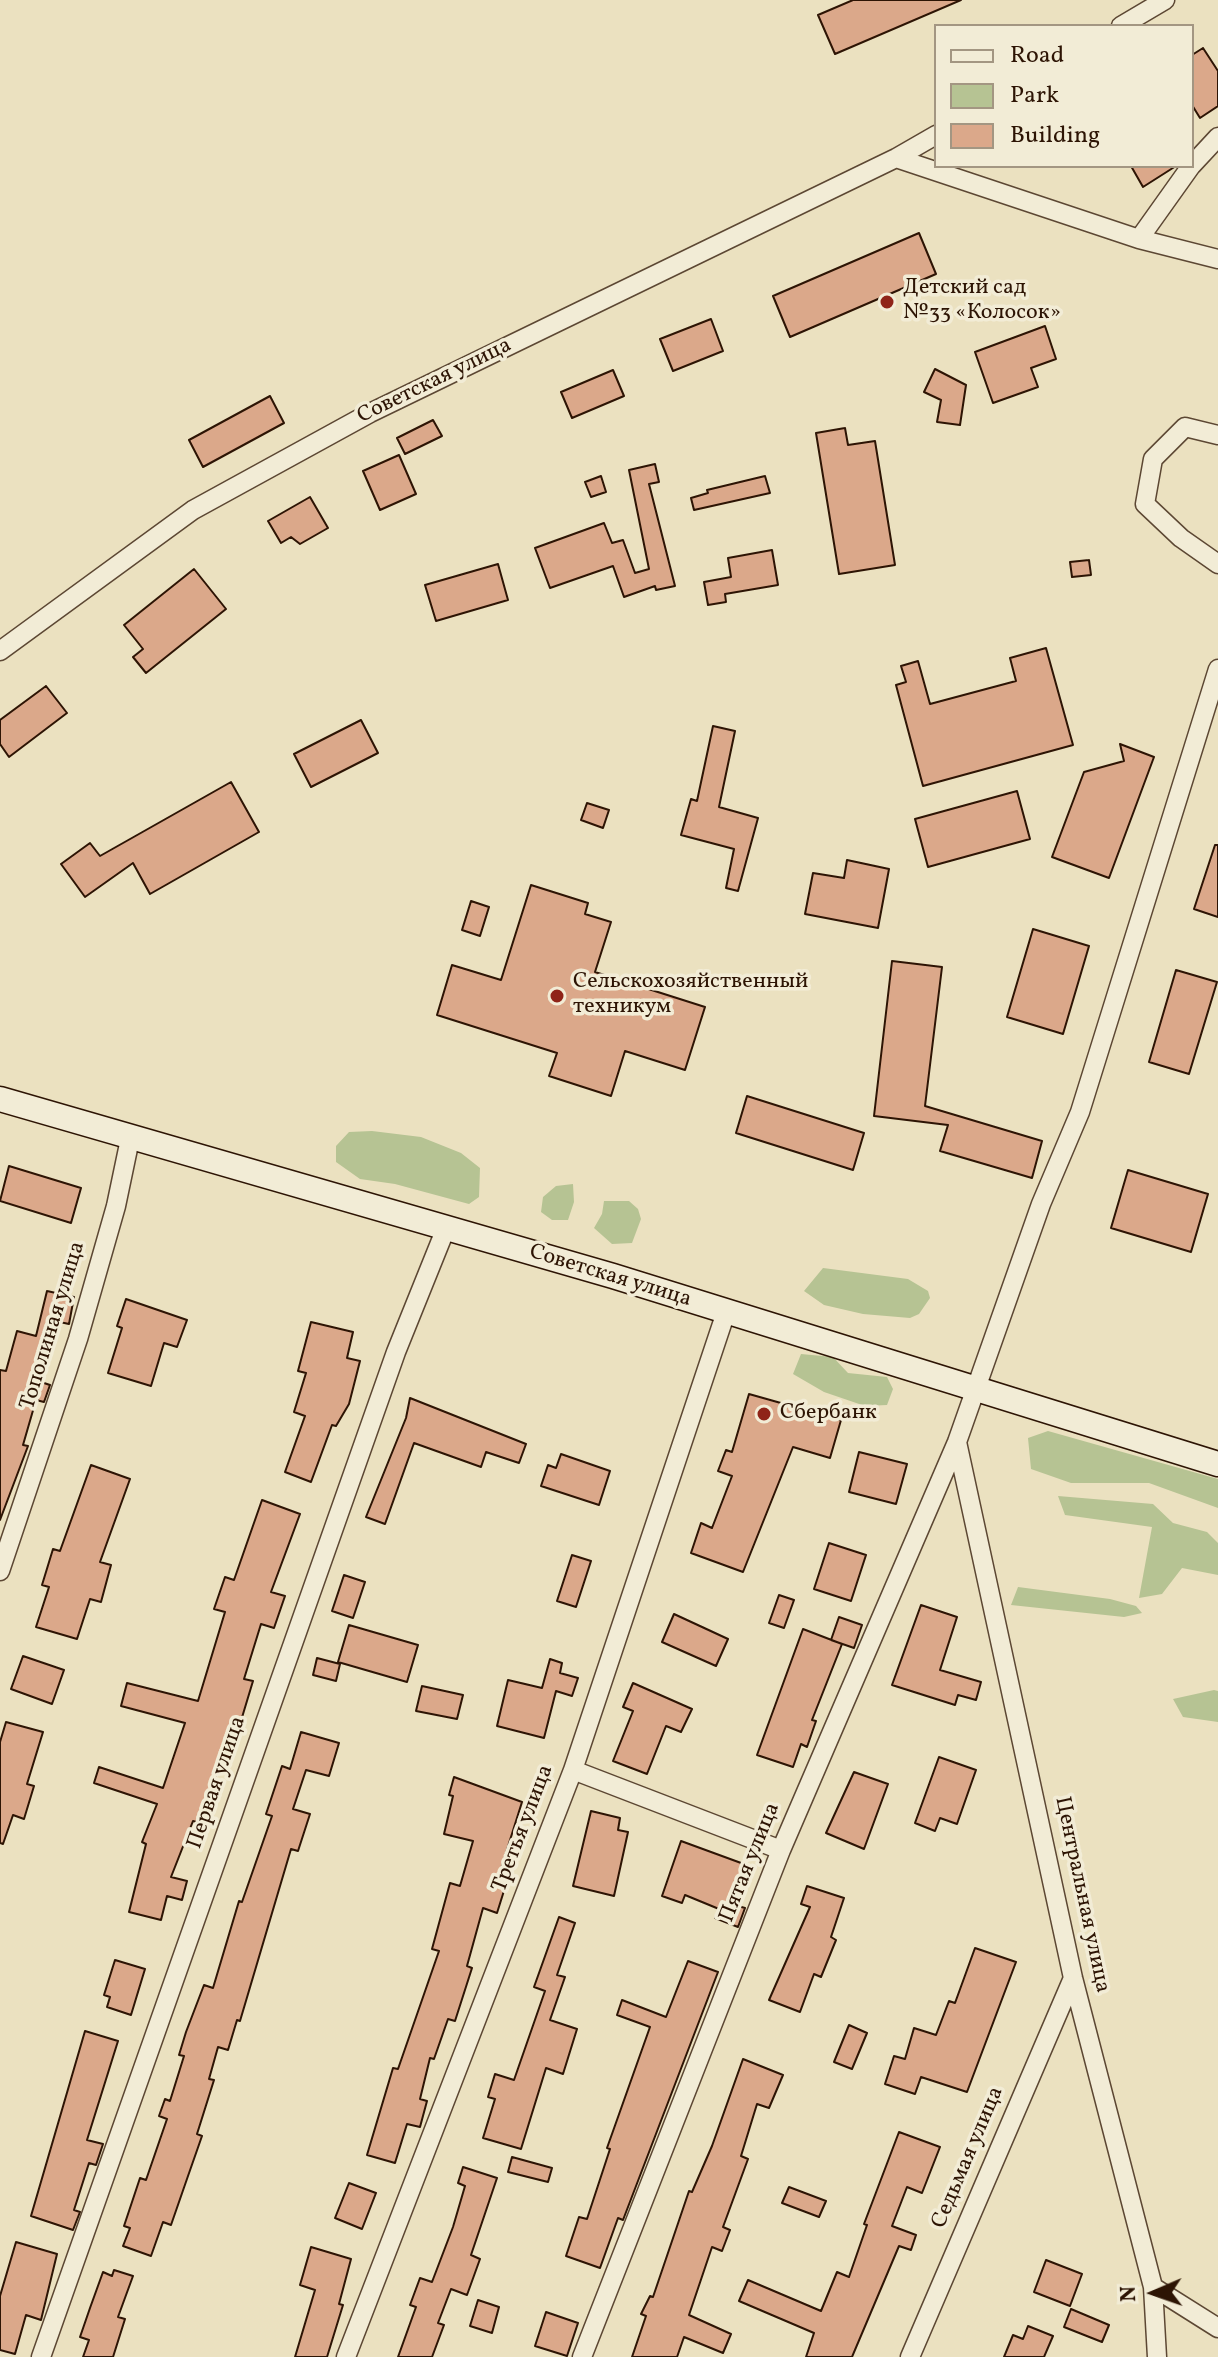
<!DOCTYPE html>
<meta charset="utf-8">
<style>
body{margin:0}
#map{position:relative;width:1218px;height:2357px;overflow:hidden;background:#ebe1c0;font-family:Vollkorn,serif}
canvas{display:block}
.legend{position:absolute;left:934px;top:24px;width:260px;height:144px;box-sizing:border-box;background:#f2ecd6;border:2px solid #a39682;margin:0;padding:10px 14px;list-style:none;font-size:24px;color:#2d1404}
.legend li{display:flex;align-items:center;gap:16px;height:40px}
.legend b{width:40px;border:2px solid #a39682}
.north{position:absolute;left:1114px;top:2253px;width:80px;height:80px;-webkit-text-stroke:6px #f2ecd6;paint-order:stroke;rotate:268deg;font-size:22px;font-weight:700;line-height:32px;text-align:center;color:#2d1404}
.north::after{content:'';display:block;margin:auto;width:28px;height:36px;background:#2d1404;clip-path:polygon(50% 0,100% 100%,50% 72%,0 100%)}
</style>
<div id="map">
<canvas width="1218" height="2357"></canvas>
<ul class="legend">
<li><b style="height:10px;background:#f2ecd6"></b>Road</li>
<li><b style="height:22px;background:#b6c393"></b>Park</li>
<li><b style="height:22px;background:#dba88a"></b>Building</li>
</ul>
<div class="north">N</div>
</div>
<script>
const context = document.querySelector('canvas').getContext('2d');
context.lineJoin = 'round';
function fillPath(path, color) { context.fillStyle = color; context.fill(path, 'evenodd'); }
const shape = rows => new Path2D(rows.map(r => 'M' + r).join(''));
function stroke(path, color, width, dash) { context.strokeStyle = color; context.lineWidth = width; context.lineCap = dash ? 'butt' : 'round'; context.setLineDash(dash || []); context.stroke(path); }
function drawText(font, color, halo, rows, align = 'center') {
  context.font = font + ' Vollkorn,serif'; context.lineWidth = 7; context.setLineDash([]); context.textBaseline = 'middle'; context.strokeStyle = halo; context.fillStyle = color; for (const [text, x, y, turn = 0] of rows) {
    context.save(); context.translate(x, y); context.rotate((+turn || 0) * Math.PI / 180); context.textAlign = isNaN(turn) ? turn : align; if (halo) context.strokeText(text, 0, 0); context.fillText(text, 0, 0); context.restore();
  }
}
fillPath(shape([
 [372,1131,421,1137,461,1153,480,1168,479,1197,469,1204,395,1184,360,1179,336,1162,336,1146,349,1132],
 [573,1184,574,1202,568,1220,552,1220,541,1212,543,1197,556,1186],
 [604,1201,629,1201,638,1209,641,1219,632,1243,612,1244,594,1228,602,1214],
 [823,1268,908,1279,928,1291,930,1298,919,1314,910,1318,863,1314,824,1305,804,1291],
 [801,1354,833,1357,848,1373,887,1377,893,1389,887,1405,865,1406,824,1392,793,1374],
 [1048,1431,1218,1479,1218,1508,1149,1483,1071,1483,1031,1469,1028,1438],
 [1058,1496,1153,1504,1173,1523,1207,1532,1218,1543,1218,1575,1182,1568,1162,1594,1139,1598,1152,1527,1065,1515],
 [1018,1587,1110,1599,1136,1606,1142,1613,1124,1617,1011,1605],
 [1214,1690,1218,1691,1218,1722,1183,1717,1173,1699]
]), '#b6c393');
const building = shape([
 [853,0,961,0,835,54,818,15,853,0],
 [1203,48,1218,71,1218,106,1200,118,1192,105,1192,55,1203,48],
 [1131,166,1176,166,1143,187,1131,166],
 [919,233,936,274,790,337,773,296,919,233],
 [711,319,723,351,673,371,660,339,711,319],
 [1045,326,1056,359,1031,368,1038,387,993,403,975,352,1045,326],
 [935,369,966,385,960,425,937,422,941,400,924,392,935,369],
 [613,370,624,396,572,418,561,392,613,370],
 [270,396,284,423,203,467,189,440,270,396],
 [433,420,442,436,405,454,397,438,433,420],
 [845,428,848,445,875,441,895,565,839,574,816,433,845,428],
 [399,455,416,494,380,510,363,471,399,455],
 [655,464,659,482,649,484,675,586,656,590,655,586,624,597,613,566,550,588,535,548,604,523,612,543,623,540,635,573,649,569,629,470,655,464],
 [601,476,606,492,591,497,585,482,601,476],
 [765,476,770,493,694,510,691,498,708,493,707,490,765,476],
 [310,497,328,528,300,544,291,537,281,543,268,521,310,497],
 [772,550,778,585,725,594,726,602,708,605,704,582,731,577,728,558,772,550],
 [1089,560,1091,575,1072,577,1070,562,1089,560],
 [498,564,508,600,436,621,425,585,498,564],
 [194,569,226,609,146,673,133,657,143,649,124,625,194,569],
 [1046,648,1073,745,923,786,896,685,906,682,901,666,918,661,930,704,1016,681,1010,658,1046,648],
 [46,686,67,713,9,757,0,744,0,720,46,686],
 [361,720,378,753,311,787,294,754,361,720],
 [713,726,735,731,719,807,758,818,738,891,726,888,734,849,681,835,691,799,697,801,713,726],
 [1120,744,1154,757,1109,878,1052,857,1084,772,1124,761,1120,744],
 [231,782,259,832,150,894,133,863,85,897,61,864,90,843,100,856,231,782],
 [1017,791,1030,839,928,867,915,819,1017,791],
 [587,803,609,810,603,828,581,820,587,803],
 [1215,845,1218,845,1218,917,1194,909,1215,845],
 [847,860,889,869,878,928,805,914,813,873,844,878,847,860],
 [531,885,588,903,585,914,611,922,595,972,705,1007,685,1070,625,1051,611,1096,549,1076,557,1053,437,1015,452,965,501,980,531,885],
 [471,901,489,907,480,936,462,930,471,901],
 [1033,929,1089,946,1063,1034,1007,1017,1033,929],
 [892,961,942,967,925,1106,1042,1141,1032,1178,940,1151,948,1125,874,1116,892,961],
 [1176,970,1217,982,1189,1074,1149,1062,1176,970],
 [747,1096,864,1133,853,1170,736,1133,747,1096],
 [9,1166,81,1188,71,1223,0,1201,9,1166],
 [1128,1170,1208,1194,1191,1252,1111,1228,1128,1170],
 [47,1291,74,1297,69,1324,55,1321,38,1381,50,1385,44,1402,36,1400,23,1445,28,1446,0,1520,0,1370,6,1371,17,1331,36,1336,47,1291],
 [126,1299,187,1320,177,1347,164,1343,151,1386,108,1373,122,1328,117,1326,126,1299],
 [311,1322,353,1332,347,1358,360,1361,349,1404,336,1426,332,1425,311,1482,285,1472,305,1416,294,1412,306,1373,298,1371,311,1322],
 [749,1394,841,1420,830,1458,793,1447,743,1572,691,1553,701,1523,712,1528,732,1476,718,1471,726,1450,732,1452,749,1394],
 [410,1398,526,1444,519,1463,486,1452,481,1467,414,1443,385,1524,366,1517,406,1418,410,1398],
 [859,1452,907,1464,896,1504,849,1492,859,1452],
 [561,1454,610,1471,599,1505,541,1486,548,1465,556,1468,561,1454],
 [91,1465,130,1479,100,1562,111,1565,101,1602,90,1599,77,1639,36,1627,49,1587,42,1585,53,1549,60,1551,91,1465],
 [262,1500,300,1514,271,1592,285,1596,274,1628,261,1624,244,1679,253,1681,237,1734,231,1732,200,1823,193,1821,171,1877,187,1881,182,1900,167,1896,161,1920,129,1912,146,1844,142,1842,157,1804,94,1783,99,1767,163,1788,185,1723,121,1706,127,1683,198,1701,225,1612,214,1609,225,1577,234,1580,262,1500],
 [829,1543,866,1555,851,1601,814,1589,829,1543],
 [572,1555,591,1561,576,1607,557,1601,572,1555],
 [344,1575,365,1582,353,1618,332,1611,344,1575],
 [779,1595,794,1600,784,1628,769,1623,779,1595],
 [921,1605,957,1617,940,1670,981,1682,976,1700,958,1695,955,1705,892,1685,921,1605],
 [674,1614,728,1639,716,1666,662,1642,674,1614],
 [839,1617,862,1625,854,1648,831,1640,839,1617],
 [349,1625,418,1645,407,1682,338,1662,349,1625],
 [803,1629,842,1644,812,1720,816,1721,807,1747,801,1744,793,1767,757,1755,803,1629],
 [23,1656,64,1670,52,1704,11,1689,23,1656],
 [317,1658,340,1664,336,1681,313,1675,317,1658],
 [550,1659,562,1663,560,1673,578,1678,572,1696,556,1691,544,1738,497,1726,508,1680,542,1688,550,1659],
 [633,1683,692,1709,681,1732,666,1726,647,1774,613,1761,633,1711,623,1707,633,1683],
 [422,1686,463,1695,457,1719,416,1711,422,1686],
 [6,1722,43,1732,27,1784,34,1786,24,1819,13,1815,3,1844,0,1843,0,1742,6,1722],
 [301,1732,339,1743,329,1776,306,1770,293,1809,310,1814,298,1851,291,1849,240,2021,237,2020,228,2050,218,2047,209,2079,214,2080,197,2134,202,2136,188,2176,171,2225,163,2222,151,2256,123,2246,130,2228,124,2226,140,2178,146,2180,167,2119,159,2116,165,2099,170,2101,184,2056,179,2055,186,2032,204,1985,213,1988,239,1901,242,1902,272,1816,266,1814,282,1766,290,1769,301,1732],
 [939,1757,976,1770,957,1824,940,1818,935,1831,915,1823,939,1757],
 [854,1772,888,1784,864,1849,826,1833,854,1772],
 [454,1777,522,1802,499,1875,508,1878,497,1913,483,1908,467,1966,472,1968,455,2021,448,2019,434,2059,430,2058,420,2099,427,2101,420,2127,407,2124,395,2163,367,2155,393,2068,398,2069,439,1951,432,1949,450,1883,460,1886,473,1841,444,1834,453,1796,449,1795,454,1777],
 [591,1811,620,1818,618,1830,628,1832,614,1896,573,1886,591,1811],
 [681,1841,752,1867,738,1906,745,1908,738,1927,715,1918,719,1909,685,1895,682,1903,662,1896,681,1841],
 [807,1886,844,1898,831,1937,836,1940,821,1977,814,1974,800,2012,769,2000,810,1907,801,1904,807,1886],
 [559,1917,575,1923,557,1975,565,1977,550,2020,577,2029,563,2074,546,2068,521,2149,483,2138,495,2099,488,2097,495,2074,514,2080,545,1991,534,1987,559,1917],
 [975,1948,1016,1962,967,2092,921,2077,915,2094,885,2084,894,2056,905,2059,914,2028,936,2035,949,2001,955,2003,975,1948],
 [115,1960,145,1969,131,2015,107,2007,110,1997,104,1995,115,1960],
 [688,1961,718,1972,623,2220,618,2218,600,2268,566,2256,579,2217,587,2219,610,2149,607,2148,650,2027,617,2015,622,2000,666,2017,688,1961],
 [849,2025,867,2033,852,2069,834,2062,849,2025],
 [85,2031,118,2041,87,2140,103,2144,96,2165,89,2163,74,2210,80,2212,73,2230,31,2216,85,2031],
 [743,2059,783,2075,769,2108,757,2104,741,2156,748,2159,723,2227,730,2230,722,2251,712,2247,689,2315,731,2334,723,2353,684,2337,677,2357,632,2357,646,2316,641,2314,650,2296,653,2297,689,2191,692,2192,712,2146,743,2059],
 [899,2132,940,2147,922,2193,907,2187,892,2226,916,2235,911,2250,899,2246,852,2357,806,2357,814,2333,739,2301,748,2280,821,2311,837,2272,849,2277,867,2225,864,2224,899,2132],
 [512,2157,552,2168,548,2182,508,2172,512,2157],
 [463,2167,497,2178,471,2255,480,2259,467,2295,451,2289,438,2323,444,2325,432,2357,398,2357,416,2307,410,2305,420,2278,432,2282,453,2227,465,2186,458,2183,463,2167],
 [349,2183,376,2193,362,2229,335,2218,349,2183],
 [789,2187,826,2201,819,2217,782,2203,789,2187],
 [16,2242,57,2254,41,2320,26,2315,15,2354,0,2350,0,2296,16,2242],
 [311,2247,351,2259,339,2304,343,2305,327,2357,295,2357,315,2290,300,2285,311,2247],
 [1046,2260,1082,2274,1070,2306,1034,2292,1046,2260],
 [114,2270,133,2276,118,2317,125,2319,113,2357,83,2357,89,2340,80,2337,90,2308,103,2272,112,2276,114,2270],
 [478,2300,499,2307,492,2333,470,2326,478,2300],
 [1071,2309,1109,2325,1102,2342,1064,2327,1071,2309],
 [546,2312,578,2323,567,2356,535,2346,546,2312],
 [1028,2326,1053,2336,1044,2357,1004,2357,1013,2335,1023,2339,1028,2326]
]);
fillPath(building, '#dba88a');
stroke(building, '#2d1404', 2);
const minor = shape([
 [1121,26,1165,0],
 [896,158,1139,239,1218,259],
 [1192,165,1218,137],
 [1139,239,1191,166],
 [1218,435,1185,427,1153,459,1145,504,1181,538,1218,564],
 [0,651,193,510,370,413,896,158,936,135],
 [957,1442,1073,1978,1153,2287,1157,2357],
 [0,1571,78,1339,116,1206,130,1139],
 [573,1770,781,1850],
 [1153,2287,1218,2328],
 [41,2357,396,1352,446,1228],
 [346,2357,573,1770,726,1312],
 [582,2357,781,1850,957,1442,1041,1204,1080,1112,1218,669],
 [910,2357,1073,1978]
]);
const secondary = shape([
 [0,1099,613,1276,1218,1464]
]);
stroke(minor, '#5c4733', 21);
stroke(secondary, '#2d1404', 27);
stroke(minor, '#f2ecd6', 18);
stroke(secondary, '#f2ecd6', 24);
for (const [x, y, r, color] of [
 [887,302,8,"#8f2418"],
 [557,996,8,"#8f2418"],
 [764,1414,8,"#8f2418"]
]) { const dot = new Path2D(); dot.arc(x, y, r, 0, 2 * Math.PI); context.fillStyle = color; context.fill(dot); stroke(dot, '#f2ecd6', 3); }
drawText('22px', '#2d1404', '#f2ecd6', [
 ["Детский сад",903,289],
 ["№33 «Колосок»",903,314],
 ["Сельскохозяйственный",573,983],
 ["техникум",573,1008],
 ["Сбербанк",780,1414]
], 'left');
drawText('22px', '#2d1404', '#f2ecd6', [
 ["Советская улица",435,382,-26],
 ["Советская улица",610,1277,17],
 ["Тополиная улица",54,1326,-73],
 ["Первая улица",218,1783,-71],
 ["Третья улица",524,1829,-69],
 ["Пятая улица",751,1863,-68],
 ["Центральная улица",1081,1895,78],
 ["Седьмая улица",969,2158,-67]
]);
</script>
